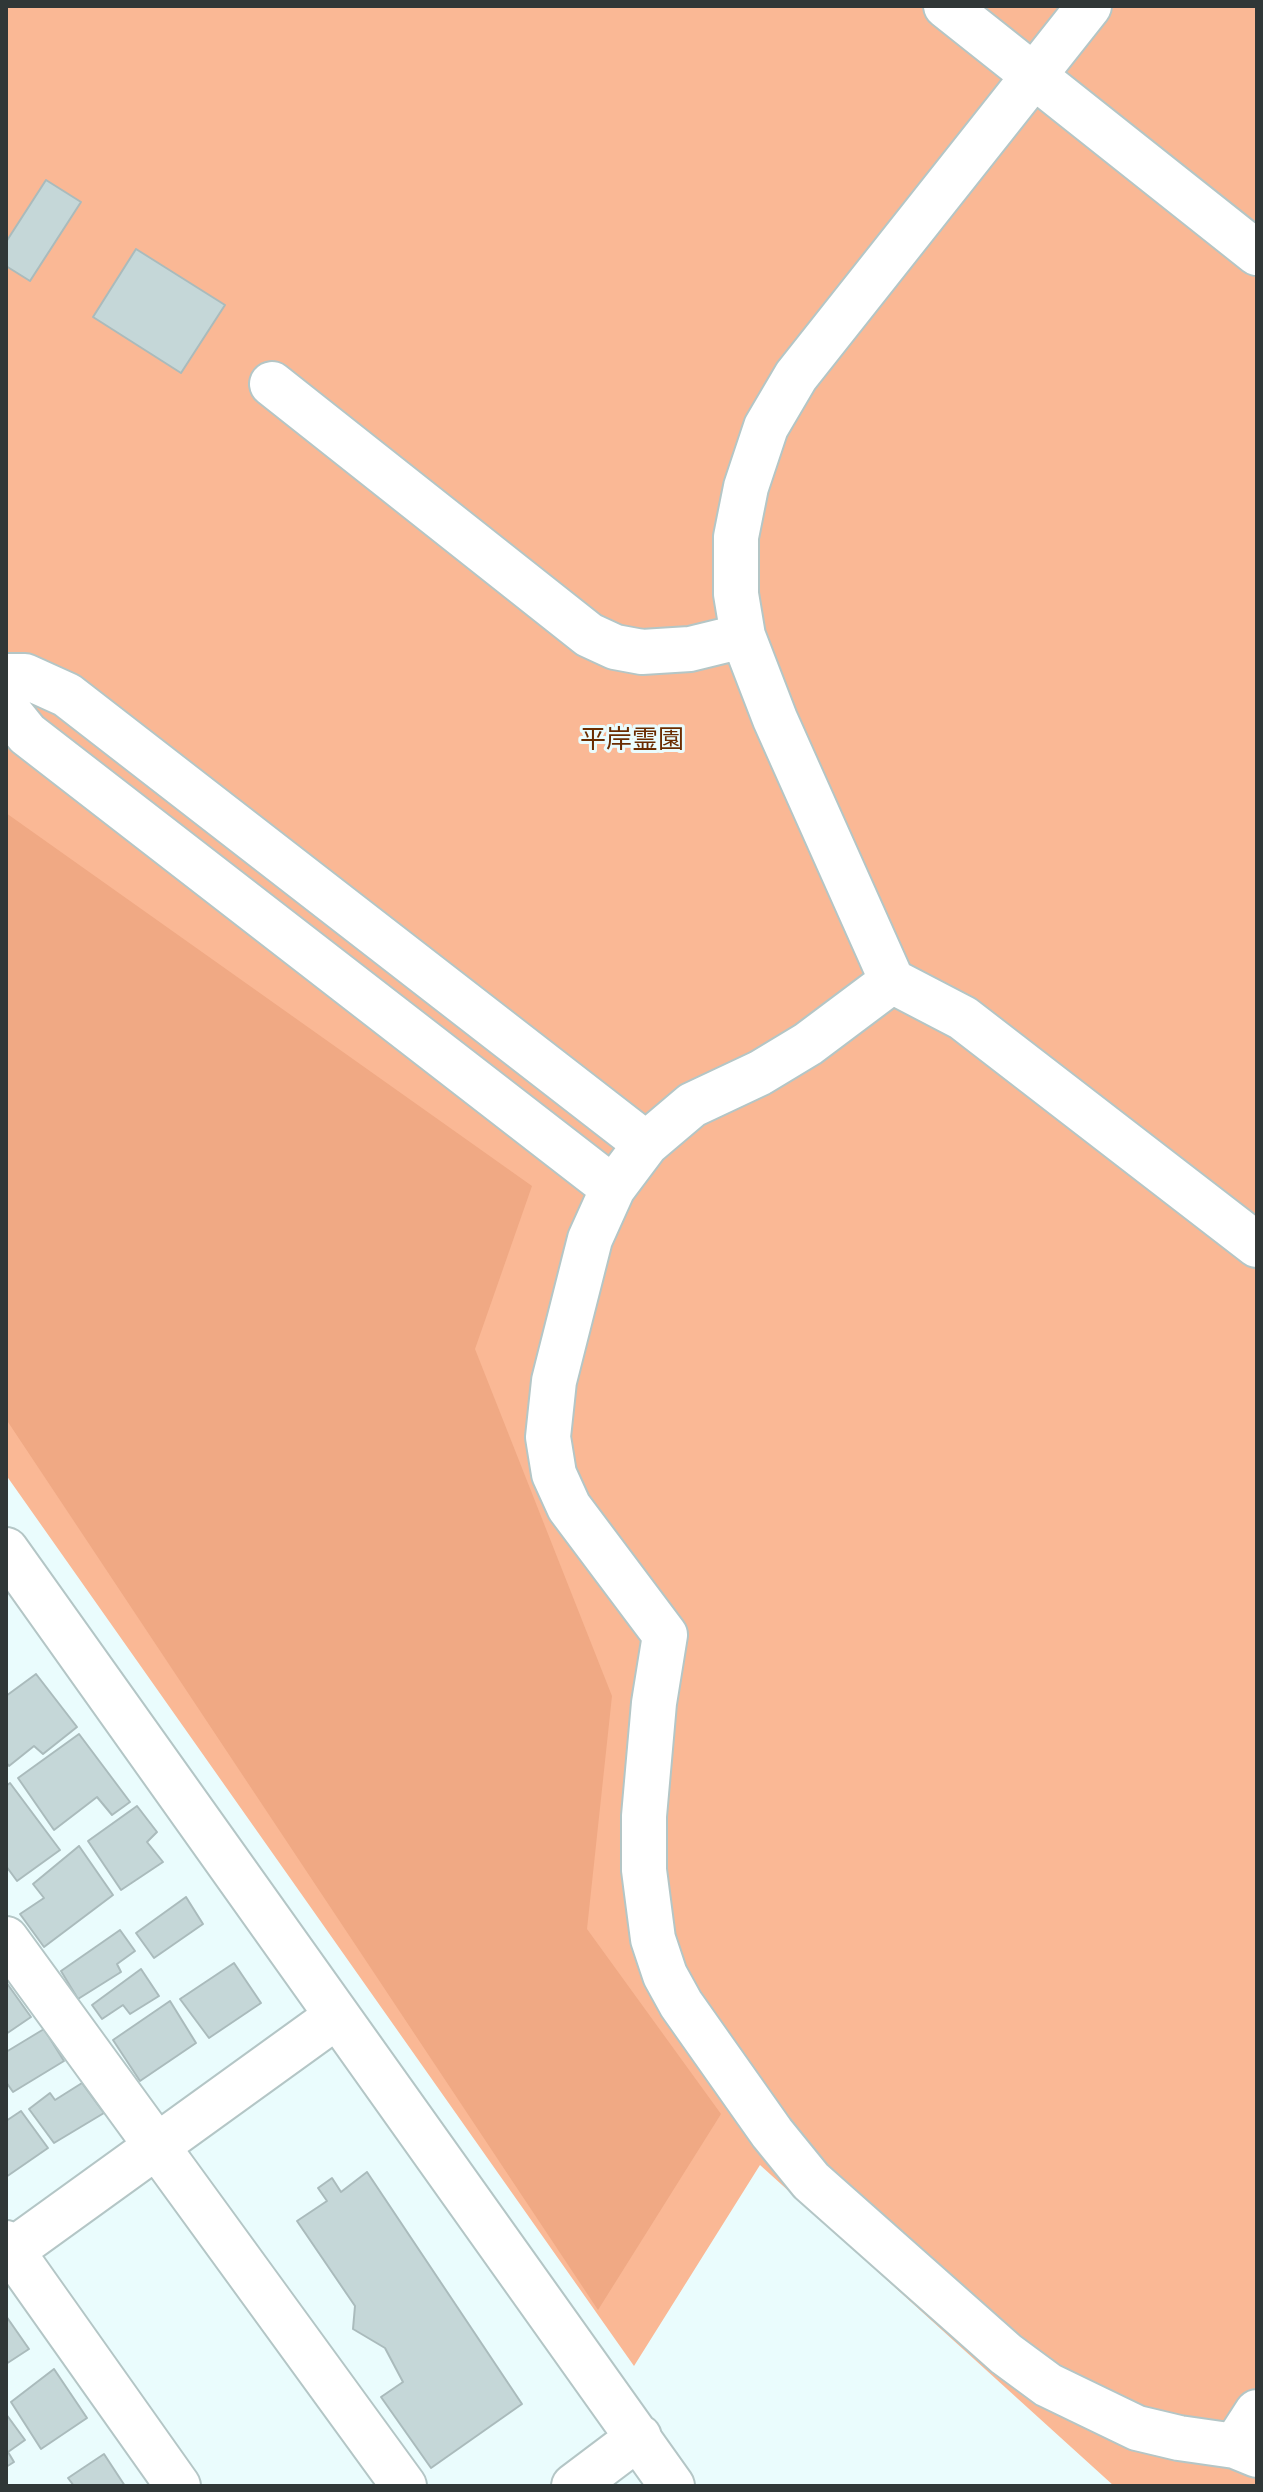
<!DOCTYPE html>
<meta charset="utf-8">
<style>
body{margin:0}
#map{position:relative;width:1263px;height:2492px;overflow:hidden;background:#eafcfd;font-family:Lato,sans-serif}
canvas{display:block}
.frame{position:absolute;inset:0;border:8px solid #303737;pointer-events:none}
</style>
<div id="map">
<canvas width="1263" height="2492"></canvas>
<div class="frame"></div>
</div>
<script>
const context = document.querySelector('canvas').getContext('2d');
context.lineJoin = 'round';
function fillPath(path, color) { context.fillStyle = color; context.fill(path, 'evenodd'); }
const shape = rows => new Path2D(rows.map(r => 'M' + r).join(''));
function stroke(path, color, width, dash) { context.strokeStyle = color; context.lineWidth = width; context.lineCap = dash ? 'butt' : 'round'; context.setLineDash(dash || []); context.stroke(path); }
function drawText(font, color, halo, rows, align = 'center') {
  context.font = font + ' Lato,"Noto Sans JP",sans-serif'; context.lineWidth = 6; context.setLineDash([]); context.textBaseline = 'middle'; context.strokeStyle = halo; context.fillStyle = color; for (const [text, x, y, turn = 0] of rows) {
    context.save(); context.translate(x, y); context.rotate((+turn || 0) * Math.PI / 180); context.textAlign = isNaN(turn) ? turn : align; if (halo) context.strokeText(text, 0, 0); context.fillText(text, 0, 0); context.restore();
  }
}
fillPath(shape([
 [6,6,1257,6,1257,2486,1114,2486,760,2165,634,2366,6,1475]
]), '#fab895');
fillPath(shape([
 [6,813,532,1186,475,1349,612,1696,587,1929,721,2114,598,2310,6,1419]
]), '#f0a984');
const building = shape([
 [46,180,81,202,30,281,6,266,6,242,46,180],
 [136,249,225,305,181,373,93,317,136,249],
 [36,1674,77,1727,43,1754,34,1746,9,1766,6,1762,6,1696,36,1674],
 [79,1734,130,1802,112,1815,97,1797,54,1830,18,1778,79,1734],
 [10,1783,60,1850,17,1881,6,1866,6,1786,10,1783],
 [137,1806,157,1832,147,1842,163,1862,121,1890,88,1841,137,1806],
 [79,1846,113,1895,44,1947,20,1914,44,1898,33,1884,79,1846],
 [186,1897,203,1924,154,1958,136,1933,186,1897],
 [120,1930,135,1951,117,1964,121,1972,78,1999,61,1971,120,1930],
 [234,1963,261,2003,209,2038,180,1999,234,1963],
 [141,1969,159,1996,130,2014,123,2005,102,2019,92,2005,141,1969],
 [6,1982,31,2017,6,2034,6,1982],
 [170,2001,196,2043,140,2081,113,2040,170,2001],
 [44,2029,64,2061,13,2092,6,2082,6,2052,44,2029],
 [82,2083,104,2113,54,2143,29,2109,50,2093,55,2100,82,2083],
 [21,2111,48,2148,6,2177,6,2121,21,2111],
 [367,2172,522,2404,431,2468,381,2397,403,2382,385,2348,353,2329,355,2306,297,2221,327,2201,318,2188,332,2178,341,2192,367,2172],
 [6,2316,29,2349,6,2364,6,2316],
 [54,2369,87,2418,41,2449,11,2402,54,2369],
 [6,2414,25,2440,8,2452,14,2462,6,2467,6,2414],
 [104,2454,125,2486,74,2486,68,2478,104,2454]
]);
fillPath(building, '#c5d7d8');
stroke(building, '#aabbbc', 2);
const minor = shape([
 [946,6,1257,253],
 [272,384,589,635,615,647,642,652,690,649,743,636],
 [6,676,25,676,67,695,646,1144],
 [6,708,27,734,613,1188],
 [892,981,775,719,743,636,736,594,736,537,746,487,766,427,796,376,1089,6],
 [1257,1245,963,1018,892,981,808,1044,760,1073,692,1105,646,1144,613,1188,590,1239,554,1381,548,1437,554,1474,569,1507,665,1635,654,1703,644,1816,644,1870,653,1939,665,1975,681,2004,772,2133,811,2181,1006,2354,1048,2385,1137,2428,1179,2438,1235,2446,1257,2455],
 [6,1550,672,2486],
 [6,1939,404,2486],
 [6,2243,178,2486],
 [6,2255,337,2016],
 [1235,2446,1257,2412],
 [574,2486,639,2437]
]);
stroke(minor, '#b4c6c6', 48);
stroke(minor, '#fff', 44);
drawText('26px', '#6a2c00', '#eafcfd', [
 ["平岸霊園",632,740]
]);
</script>
